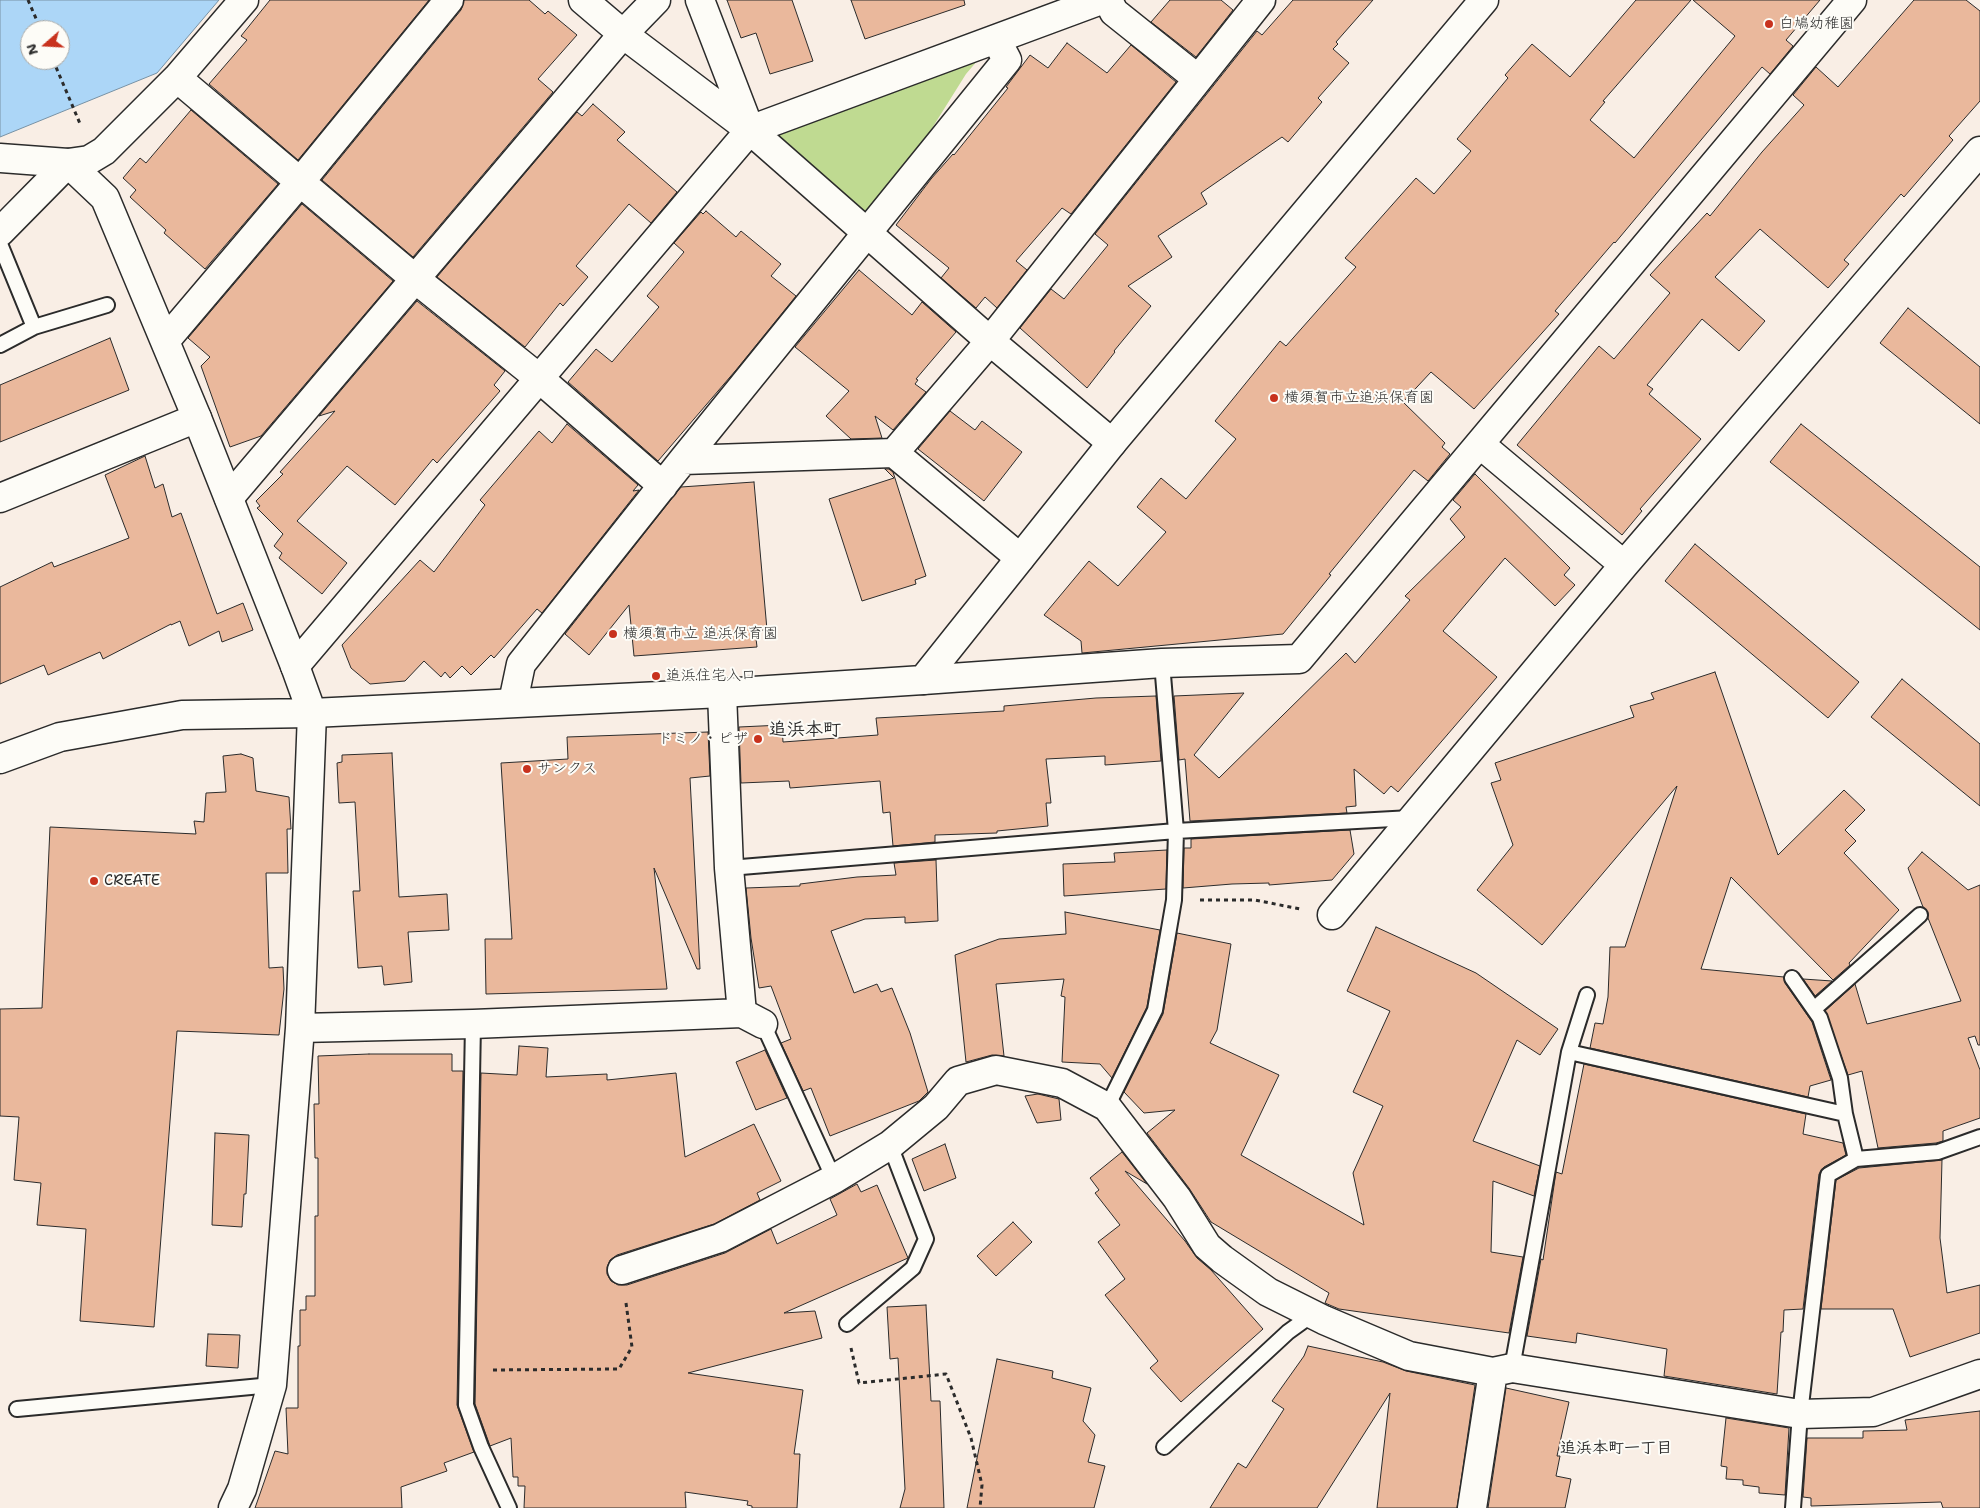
<!DOCTYPE html>
<meta charset="utf-8">
<style>
body{margin:0}
#map{position:relative;width:1980px;height:1508px;overflow:hidden;background:#f9eee5;font-family:"Shantell Sans",sans-serif}
canvas{display:block}
.north{position:absolute;left:20px;top:20px;width:50px;height:50px;box-sizing:border-box;background:#fdfcf7;border:1px solid #a9a8a5;border-radius:50%;rotate:251deg;font-size:14px;font-weight:700;line-height:20px;text-align:center;color:#2b2b2b}
.north::after{content:'';display:block;margin:auto;width:18px;height:22px;background:#c8321e;clip-path:polygon(50% 0,100% 100%,50% 72%,0 100%)}
</style>
<div id="map">
<canvas width="1980" height="1508"></canvas>
<div class="north">N</div>
</div>
<script>
const context = document.querySelector('canvas').getContext('2d');
context.lineJoin = 'round';
function fillPath(path, color) { context.fillStyle = color; context.fill(path, 'evenodd'); }
const shape = rows => new Path2D(rows.map(r => 'M' + r).join(''));
function stroke(path, color, width, dash) { context.strokeStyle = color; context.lineWidth = width; context.lineCap = dash ? 'butt' : 'round'; context.setLineDash(dash || []); context.stroke(path); }
function drawText(font, color, halo, rows, align = 'center') {
  context.font = font + ' "Shantell Sans","Klee One",sans-serif'; context.lineWidth = 4; context.setLineDash([]); context.textBaseline = 'middle'; context.strokeStyle = halo; context.fillStyle = color; for (const [text, x, y, turn = 0] of rows) {
    context.save(); context.translate(x, y); context.rotate((+turn || 0) * Math.PI / 180); context.textAlign = isNaN(turn) ? turn : align; if (halo) context.strokeText(text, 0, 0); context.fillText(text, 0, 0); context.restore();
  }
}
fillPath(shape([
 [996,39,966,74,867,232,750,130]
]), '#bfda91');
const water = shape([
 [0,0,219,0,157,73,0,137,0,0],
 [30,30,60,30,60,60,30,60,30,30]
]);
fillPath(water, '#acd6f7');
stroke(water, '#7892a5', 1);
const building = shape([
 [270,0,429,0,298,160,209,84,247,40,241,36,270,0],
 [464,0,529,0,545,14,548,11,577,35,538,79,553,92,413,257,322,180,461,10,464,0],
 [727,0,792,0,813,61,770,74,756,33,741,38,727,0],
 [851,0,964,0,965,5,865,39,851,0],
 [1170,0,1221,0,1233,10,1196,57,1151,22,1170,0],
 [1293,0,1373,0,1336,42,1338,44,1333,49,1349,63,1318,98,1322,102,1288,142,1282,137,1201,193,1207,204,1158,236,1172,257,1128,286,1151,306,1114,351,1115,352,1087,388,1020,328,1051,289,1064,299,1108,245,1095,234,1257,31,1262,35,1293,0],
 [1636,0,1691,0,1603,101,1605,102,1590,120,1634,158,1735,36,1693,0,1820,0,1786,40,1793,46,1770,74,1762,67,1615,243,1614,242,1555,311,1559,314,1474,409,1431,372,1403,402,1445,443,1442,447,1450,454,1428,481,1414,470,1329,574,1331,575,1283,634,1082,653,1081,641,1044,615,1089,561,1118,586,1166,532,1137,507,1161,478,1186,499,1236,439,1215,421,1280,341,1286,346,1356,267,1345,258,1416,178,1434,194,1471,151,1457,139,1508,78,1505,75,1532,44,1570,77,1636,0],
 [1914,0,1966,0,1980,11,1980,101,1949,136,1953,140,1904,197,1901,194,1844,260,1849,264,1828,288,1760,229,1715,277,1765,321,1739,351,1702,319,1647,385,1653,389,1649,394,1701,439,1640,509,1642,511,1622,535,1517,445,1599,346,1614,359,1670,293,1650,275,1707,213,1710,216,1762,152,1804,105,1793,95,1816,67,1838,87,1914,0],
 [1067,43,1107,73,1131,45,1176,82,1071,214,1062,208,1016,261,1027,270,997,308,985,297,976,308,941,278,949,268,896,225,931,179,953,154,954,155,1008,88,1006,87,1030,55,1048,68,1067,43],
 [593,104,625,132,617,140,677,192,651,223,629,204,576,266,588,277,563,306,560,303,525,347,437,277,577,112,582,116,593,104],
 [191,110,278,184,205,269,164,233,166,230,130,197,136,190,123,178,140,158,146,163,191,110],
 [302,204,393,281,261,436,230,447,201,366,210,357,188,338,302,204],
 [706,211,736,237,741,231,781,264,771,276,796,296,736,370,658,461,568,382,596,349,612,362,659,307,647,296,684,252,674,243,701,212,703,214,706,211],
 [859,270,912,315,922,302,956,332,916,379,918,380,915,384,926,392,893,430,875,416,882,438,851,439,826,416,849,391,795,347,859,270],
 [417,301,505,371,494,385,500,391,437,463,433,459,395,505,347,466,297,521,347,563,322,594,279,558,282,553,274,546,283,534,257,508,260,506,256,501,283,474,280,472,335,411,319,416,417,301],
 [1908,308,1980,367,1980,424,1880,343,1908,308],
 [110,338,129,390,0,442,0,385,110,338],
 [950,411,975,430,982,421,1022,452,984,501,918,449,950,411],
 [567,424,638,485,633,491,639,490,542,613,537,609,494,658,491,655,471,675,462,666,450,678,445,672,441,677,424,661,405,681,370,684,351,668,342,645,420,560,434,572,485,505,480,500,539,431,552,443,567,424],
 [1801,424,1980,567,1980,630,1770,462,1801,424],
 [145,456,155,488,163,484,172,517,181,513,217,614,243,603,253,630,222,642,219,631,189,646,180,621,171,625,171,624,103,659,100,652,48,675,44,665,0,684,0,587,52,562,54,567,129,538,105,475,145,456],
 [885,469,889,469,893,472,926,576,915,580,916,584,862,601,829,499,894,478,885,469],
 [1475,474,1570,568,1564,575,1575,585,1555,606,1505,558,1443,631,1497,677,1398,792,1391,786,1384,794,1354,769,1356,806,1346,807,1347,813,1190,821,1185,759,1179,760,1174,696,1244,693,1194,755,1219,778,1346,653,1355,663,1410,600,1405,596,1465,537,1450,519,1461,507,1453,500,1475,474],
 [754,482,767,630,755,630,757,647,634,656,629,605,589,655,565,634,681,487,754,482],
 [1695,544,1859,682,1828,718,1665,581,1695,544],
 [1715,672,1778,855,1844,790,1865,810,1845,830,1856,841,1844,853,1899,910,1849,963,1850,965,1833,980,1731,877,1701,969,1784,977,1785,983,1812,1022,1831,1080,1810,1086,1808,1097,1590,1048,1595,1023,1603,1024,1608,997,1610,947,1625,947,1677,786,1542,945,1477,890,1513,845,1491,783,1501,780,1495,763,1634,717,1630,706,1654,699,1651,693,1715,672],
 [1902,679,1980,744,1980,806,1871,717,1902,679],
 [1156,696,1161,761,1105,765,1105,756,1046,759,1051,803,1046,803,1048,826,997,831,997,833,935,835,935,842,893,846,890,812,883,813,880,781,790,788,789,781,741,783,739,727,782,725,783,742,878,735,876,718,1004,711,1004,706,1096,698,1156,696],
 [708,732,710,776,690,778,700,969,697,969,654,868,667,989,486,994,485,939,512,939,501,763,568,759,567,737,708,732],
 [392,753,399,897,447,894,449,930,408,932,412,982,384,985,382,966,358,968,353,891,360,891,355,802,339,803,337,763,342,762,342,755,392,753],
 [241,754,253,758,256,791,289,797,291,829,287,829,288,873,266,873,269,968,283,967,284,989,279,1035,177,1031,154,1327,80,1321,86,1229,37,1225,41,1183,14,1180,19,1117,0,1116,0,1009,42,1008,50,827,196,834,194,821,204,822,206,793,226,792,223,756,241,754],
 [1350,830,1354,854,1332,880,1269,885,1269,883,1232,884,1183,888,1184,848,1191,848,1191,839,1350,830],
 [1167,850,1166,889,1064,896,1063,864,1115,862,1114,853,1167,850],
 [1922,852,1968,890,1980,885,1980,1045,1978,1045,1975,1036,1968,1038,1980,1070,1980,1118,1943,1131,1943,1141,1936,1143,1878,1148,1862,1071,1848,1075,1825,1011,1855,984,1867,1024,1961,1001,1928,918,1928,913,1923,907,1908,868,1922,852],
 [936,860,938,921,905,923,905,917,865,919,831,931,854,993,877,984,881,992,892,988,910,1033,928,1092,919,1101,830,1136,811,1088,803,1091,781,1043,791,1039,771,986,759,988,751,938,746,888,800,886,800,884,857,877,896,875,894,863,936,860],
 [1065,912,1160,930,1147,1007,1112,1078,1100,1064,1062,1062,1065,997,1061,996,1064,979,996,984,1004,1056,992,1055,966,1062,955,955,999,939,1066,934,1065,912],
 [1376,927,1476,973,1558,1029,1540,1055,1517,1040,1473,1141,1540,1166,1534,1196,1493,1181,1491,1252,1523,1257,1509,1333,1339,1309,1325,1303,1329,1293,1211,1222,1189,1188,1147,1133,1175,1110,1144,1113,1124,1092,1163,1014,1177,933,1231,944,1217,1030,1210,1043,1279,1075,1241,1155,1364,1225,1353,1173,1383,1106,1353,1092,1390,1011,1347,991,1376,927],
 [1803,979,1832,981,1815,996,1803,979],
 [519,1046,548,1048,546,1077,607,1074,607,1080,676,1073,685,1157,754,1124,781,1181,757,1193,760,1200,714,1224,617,1255,610,1260,607,1267,607,1274,611,1281,618,1285,627,1285,725,1253,771,1229,777,1244,837,1215,830,1199,857,1184,861,1192,877,1185,908,1258,784,1313,815,1311,822,1338,688,1373,803,1390,794,1454,800,1454,797,1508,752,1508,752,1506,747,1505,748,1501,685,1492,686,1508,524,1508,525,1486,518,1486,518,1477,513,1477,511,1438,490,1446,475,1404,481,1073,517,1075,519,1046],
 [765,1050,787,1098,756,1110,736,1062,765,1050],
 [369,1054,452,1054,452,1071,463,1071,457,1405,474,1452,444,1463,447,1471,401,1487,402,1508,255,1508,275,1451,288,1454,286,1408,298,1408,298,1346,300,1346,300,1310,306,1310,306,1296,315,1296,315,1216,318,1216,318,1158,315,1158,314,1104,319,1104,318,1056,369,1054],
 [1584,1064,1806,1114,1803,1134,1843,1143,1846,1155,1824,1167,1819,1174,1803,1309,1784,1310,1783,1332,1781,1332,1777,1394,1664,1376,1667,1349,1577,1333,1576,1343,1527,1336,1541,1259,1543,1260,1556,1172,1562,1174,1584,1064],
 [1038,1094,1059,1099,1061,1120,1037,1123,1025,1096,1038,1094],
 [215,1133,249,1135,246,1194,244,1194,242,1227,212,1225,215,1133],
 [945,1144,956,1178,924,1191,912,1159,945,1144],
 [1122,1152,1147,1184,1125,1171,1185,1241,1197,1258,1211,1270,1263,1329,1181,1402,1150,1368,1158,1361,1105,1295,1125,1279,1098,1242,1120,1225,1095,1193,1099,1190,1090,1178,1122,1152],
 [1942,1160,1940,1238,1947,1293,1980,1285,1980,1333,1910,1357,1893,1309,1821,1309,1836,1180,1859,1168,1942,1160],
 [1013,1222,1032,1242,996,1276,977,1256,1013,1222],
 [926,1305,931,1401,940,1401,944,1508,900,1508,905,1489,898,1358,890,1359,887,1307,926,1305],
 [208,1334,240,1335,238,1368,206,1366,208,1334],
 [1308,1346,1383,1362,1406,1371,1475,1385,1457,1508,1377,1508,1390,1393,1317,1508,1210,1508,1238,1463,1246,1468,1284,1409,1272,1401,1304,1356,1308,1346],
 [997,1359,1053,1371,1052,1378,1091,1388,1083,1421,1095,1435,1088,1462,1105,1466,1094,1508,967,1508,997,1359],
 [1506,1388,1569,1402,1557,1456,1560,1456,1556,1476,1571,1479,1565,1508,1488,1508,1506,1388],
 [1980,1411,1980,1508,1943,1508,1941,1502,1811,1506,1811,1498,1803,1497,1807,1438,1863,1438,1863,1431,1907,1430,1905,1420,1980,1411],
 [1726,1418,1789,1428,1785,1495,1759,1493,1759,1487,1743,1485,1743,1480,1726,1479,1727,1467,1721,1466,1726,1418]
]);
fillPath(building, '#eab89c');
stroke(building, '#2b2b2b', 1);
const lane = shape([
 [0,244,34,327],
 [0,345,34,327,107,305],
 [729,868,1176,831,1411,818],
 [1792,978,1820,1018,1840,1078,1845,1114,1856,1159,1938,1152,1980,1137],
 [1814,1009,1920,915],
 [473,1024,466,1405,481,1447,509,1508],
 [763,1024,834,1179],
 [1569,1052,1845,1114],
 [1107,1107,1155,1010,1174,900,1176,831,1162,663],
 [847,1324,913,1268,926,1239,890,1145],
 [1512,1368,1569,1052,1587,995],
 [17,1409,272,1385],
 [1164,1447,1288,1332,1313,1314],
 [1793,1508,1800,1414,1828,1175,1856,1159]
]);
const street = shape([
 [583,0,623,34,750,130],
 [700,0,750,130,990,341,1112,443],
 [1108,0,1114,12,1198,79],
 [177,78,414,278,540,379,663,486],
 [0,232,68,163,89,160,104,151,177,78,244,0],
 [166,340,300,182,449,0],
 [1481,445,1624,565],
 [894,453,1020,558],
 [683,460,894,453,990,341,1261,0],
 [0,498,197,418],
 [229,498,623,34,656,0],
 [295,666,750,130,1101,0],
 [923,680,1162,663,1299,659,1852,0],
 [722,693,729,868,742,1013],
 [513,702,521,664,683,460,1007,60,996,39],
 [1332,915,1624,565,1980,151],
 [300,1028,473,1024,742,1013,763,1024],
 [622,1270,720,1238,834,1179,890,1145,936,1107,958,1081,996,1070,1062,1083,1107,1107,1177,1198,1207,1246,1222,1259,1268,1292,1324,1320,1409,1356,1493,1372,1512,1368,1800,1414,1873,1412,1980,1374],
 [233,1508,242,1489,272,1385,300,1028,312,713],
 [1472,1508,1493,1372]
]);
const secondary = shape([
 [0,158,68,163,105,198,197,418,295,666,312,713],
 [0,759,60,737,182,715,312,713,722,693,923,680,1112,443,1484,0]
]);
stroke(lane, '#2b2b2b', 18);
stroke(street, '#2b2b2b', 31);
stroke(secondary, '#2b2b2b', 31);
stroke(shape([
 [28,0,41,30],
 [53,60,81,126],
 [1200,900,1255,900,1300,909],
 [851,1348,859,1383,946,1374,971,1438,982,1485,980,1508],
 [493,1370,619,1369,632,1347,626,1303]
]), '#2b2b2b', 3, [4, 4]);
stroke(lane, '#fdfcf7', 14);
stroke(street, '#fdfcf7', 28);
stroke(secondary, '#fdfcf7', 28);
for (const [x, y, r, color] of [
 [1769,24,5,"#c8321e"],
 [1274,398,5,"#c8321e"],
 [613,634,5,"#c8321e"],
 [656,676,5,"#c8321e"],
 [758,739,5,"#c8321e"],
 [527,769,5,"#c8321e"],
 [94,881,5,"#c8321e"]
]) { const dot = new Path2D(); dot.arc(x, y, r, 0, 2 * Math.PI); context.fillStyle = color; context.fill(dot); stroke(dot, '#fdfcf7', 2); }
drawText('15px', '#2b2b2b', '#fdfcf7', [
 ["白鳩幼稚園",1779,24],
 ["横須賀市立追浜保育園",1284,398],
 ["横須賀市立 追浜保育園",623,634],
 ["追浜住宅入口",666,676],
 ["ドミノ・ピザ",748,739,"right"],
 ["サンクス",537,769],
 ["CREATE",104,881]
], 'left');
drawText('bold 16px', '#2b2b2b', '#fdfcf7', [
 ["追浜本町一丁目",1616,1449]
]);
drawText('bold 18px', '#2b2b2b', '#fdfcf7', [
 ["追浜本町",805,730]
]);
</script>
